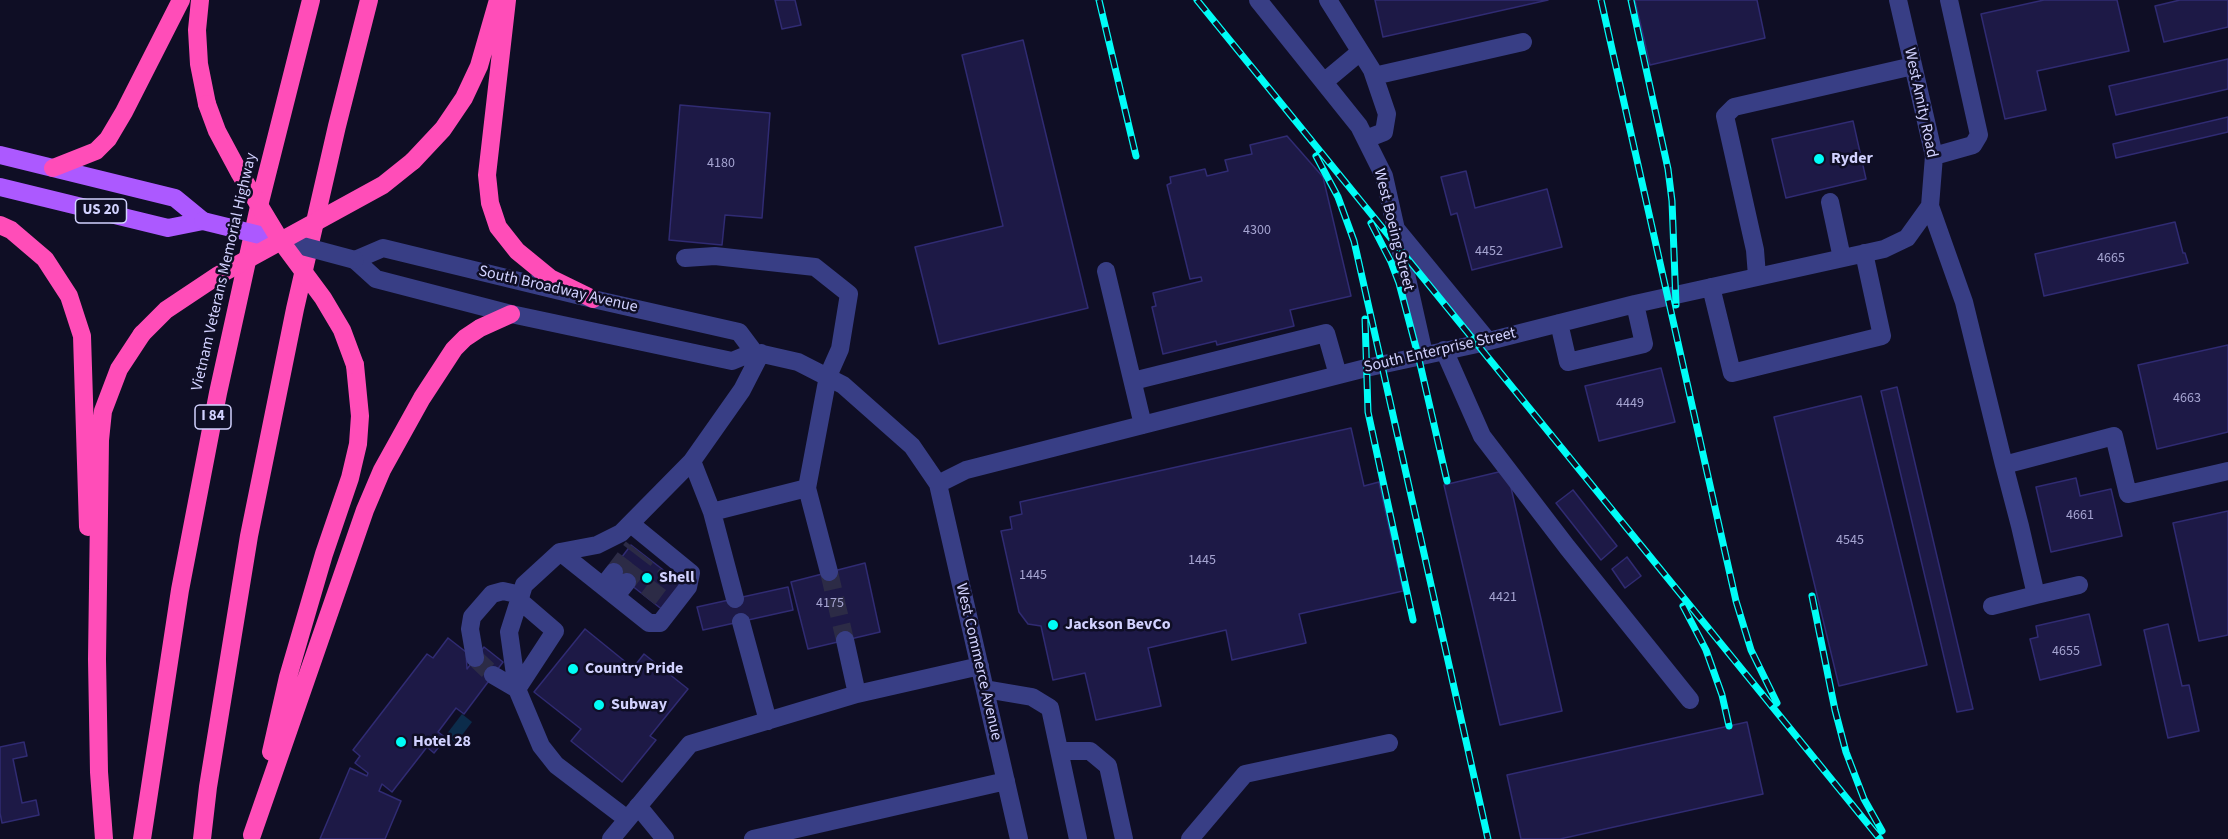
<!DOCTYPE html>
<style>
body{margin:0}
canvas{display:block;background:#0f0e25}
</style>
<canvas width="2228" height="839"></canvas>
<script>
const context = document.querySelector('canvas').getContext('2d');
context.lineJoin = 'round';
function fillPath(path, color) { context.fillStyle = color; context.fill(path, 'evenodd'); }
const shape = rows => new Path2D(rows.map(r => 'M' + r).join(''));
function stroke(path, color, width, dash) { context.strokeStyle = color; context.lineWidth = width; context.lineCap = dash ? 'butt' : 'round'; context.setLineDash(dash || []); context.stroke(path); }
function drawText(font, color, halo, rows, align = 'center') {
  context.font = font + ' "Source Sans 3",sans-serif'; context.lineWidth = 5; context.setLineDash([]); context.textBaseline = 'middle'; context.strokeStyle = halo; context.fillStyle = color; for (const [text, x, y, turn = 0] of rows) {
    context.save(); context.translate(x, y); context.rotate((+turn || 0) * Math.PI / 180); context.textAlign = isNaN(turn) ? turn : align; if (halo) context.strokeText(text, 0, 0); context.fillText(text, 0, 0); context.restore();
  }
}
fillPath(shape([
 [462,714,472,722,456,743,446,735]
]), '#0c2c4b');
const building = shape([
 [775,0,795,0,801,25,782,29,775,0],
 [1375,0,1548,0,1383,37,1375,0],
 [1635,0,1757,0,1765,38,1650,65,1635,0],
 [2044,0,2117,0,2129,51,2037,71,2046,110,2005,119,1981,14,2044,0],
 [2180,0,2228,0,2228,27,2164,42,2155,6,2180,0],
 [1023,40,1088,308,939,344,915,247,1003,226,962,55,1023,40],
 [2228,59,2228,89,2116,115,2109,86,2228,59],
 [680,105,770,113,762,218,725,215,722,245,669,240,680,105],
 [2228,117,2228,132,2116,158,2113,144,2228,117],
 [1853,121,1866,179,1786,198,1772,139,1853,121],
 [1287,136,1323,177,1351,296,1290,310,1294,326,1217,345,1216,341,1163,354,1152,307,1156,306,1153,293,1202,281,1201,277,1190,279,1167,185,1171,183,1170,177,1205,169,1207,176,1228,171,1225,160,1252,154,1250,145,1287,136],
 [1466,171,1475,208,1547,189,1562,247,1472,270,1457,213,1451,215,1441,177,1466,171],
 [2175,222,2183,253,2185,253,2188,263,2044,296,2035,254,2175,222],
 [2228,345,2228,432,2157,449,2138,365,2228,345],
 [1661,368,1675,422,1599,441,1585,386,1661,368],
 [1897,387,1973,709,1957,712,1881,391,1897,387],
 [1861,396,1927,665,1839,686,1774,417,1861,396],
 [1351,428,1364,486,1379,482,1403,591,1299,614,1306,643,1232,660,1226,630,1148,648,1161,706,1096,720,1085,673,1053,680,1041,626,1028,624,1019,612,1001,531,1012,529,1010,517,1022,514,1020,502,1351,428],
 [1507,470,1562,711,1500,725,1444,485,1507,470],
 [2076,478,2080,496,2111,489,2122,536,2051,552,2036,487,2076,478],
 [1573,490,1617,546,1601,560,1556,503,1573,490],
 [2228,511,2228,635,2199,641,2173,523,2228,511],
 [631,545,684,586,664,611,612,570,631,545],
 [1627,557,1641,576,1625,588,1612,569,1627,557],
 [865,563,880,632,808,649,791,582,865,563],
 [788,587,793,610,703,630,697,607,788,587],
 [2089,614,2101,665,2040,680,2030,639,2038,637,2036,626,2089,614],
 [2168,624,2182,686,2189,685,2199,731,2168,738,2144,630,2168,624],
 [585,629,633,668,644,654,688,689,650,736,656,740,622,782,571,741,581,729,534,692,585,629],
 [448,638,466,652,467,669,484,647,503,662,464,714,456,708,438,732,446,738,434,753,427,747,392,792,382,784,379,791,401,801,385,839,320,839,350,768,367,776,368,773,355,763,360,756,353,750,427,654,433,658,448,638],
 [1747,722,1763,794,1560,839,1521,839,1507,775,1747,722],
 [24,742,27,756,13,759,22,803,36,800,39,815,2,823,0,813,0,747,24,742]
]);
fillPath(building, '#1d1946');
stroke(building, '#302b73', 1.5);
stroke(shape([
 [614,572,633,547],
 [829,572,845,640],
 [627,582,646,557],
 [648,599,667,574],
 [475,658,493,675]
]), '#2c2b46', 18, [18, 9]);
stroke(shape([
 [1258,0,1359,126,1384,176,1424,354],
 [1328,0,1372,70,1387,114,1384,132,1366,139],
 [1898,0,1934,156,1930,206,1964,302,2004,465,2114,436,2128,494,2228,471],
 [1374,76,1523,42],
 [1324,82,1360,52],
 [1934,156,1973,145,1979,135,1949,0],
 [1830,202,1842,258],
 [1396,229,1488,341],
 [685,258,715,256,815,267,849,294,840,349,828,376,807,488,712,512],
 [1106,271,1143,425],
 [1757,276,1755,250,1725,116,1734,107,1913,66],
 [1711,287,1732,373,1882,336,1864,253],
 [1559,323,1568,362,1644,344,1635,304],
 [1444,350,1482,436,1567,547,1690,700],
 [754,352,739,332,593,299,383,248,355,260,376,279,511,314,732,361,754,352,798,362,843,385,912,446,938,484,1019,839],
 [1133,381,1326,333,1338,375],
 [692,461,712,512,735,599],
 [938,484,966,470,1366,368,1477,344,1635,304,1884,249,1907,238,1930,206],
 [807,488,829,572],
 [560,552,649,623,660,623,688,587,691,573,631,524],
 [603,586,614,572],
 [2036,595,2079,585],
 [616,596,627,582],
 [1992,606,2036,595,2020,526,2004,465],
 [741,622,768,721],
 [845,640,857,694],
 [475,658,470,629,472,617,492,594,503,591,521,595],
 [493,675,517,689],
 [517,689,555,631,519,600],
 [985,689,1032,697,1050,708,1078,839],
 [1059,751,1090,751,1108,766,1124,839],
 [638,806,665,839],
 [627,819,556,765,541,746,517,689,509,632,524,585,560,552,597,545,621,533,692,461,742,390,761,353],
 [611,839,690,744,857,694,980,666],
 [753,839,1006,781],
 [1190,839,1245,774,1389,743]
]), '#383e85', 18);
stroke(shape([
 [0,155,175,198,203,221],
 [0,187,168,228,203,221]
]), '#ac59ff', 18);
stroke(shape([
 [200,0,197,30,199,64,207,104],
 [507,0,487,175,490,203,498,227,517,251,550,278,593,299],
 [413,161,443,129,464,98,479,66,498,0],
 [53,168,96,151,108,139,124,112,181,0],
 [0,225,11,230,45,259,69,296,82,336,88,527],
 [271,752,288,677,324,554,350,478,358,444,360,416,355,365],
 [252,835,365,510,382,470,422,398,454,349,465,338,480,328,511,314],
 [104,839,99,772,97,659,100,440,103,411,119,369,142,334],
 [142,839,180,590,218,393,260,202,311,0],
 [202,839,208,787,249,536,295,309,337,126,369,0]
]), '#ff4db8', 18);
const rail = shape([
 [1099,0,1136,156],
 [1197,0,1880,839],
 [1601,0,1736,601,1751,650,1777,703],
 [1631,0,1668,169,1672,201,1676,305],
 [1316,156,1338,197,1354,241,1488,839],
 [1371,223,1391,262,1399,283,1418,355,1447,481],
 [1365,319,1368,412,1413,620],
 [1812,596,1835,710,1846,752,1864,799,1882,831],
 [1683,606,1706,650,1722,695,1729,726]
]);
stroke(rail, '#00fdf7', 7);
stroke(rail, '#0f0e25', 4.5, [14]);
stroke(shape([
 [280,240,355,260]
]), '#383e85', 18);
stroke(shape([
 [203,221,280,240]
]), '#ac59ff', 18);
stroke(shape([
 [207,104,217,131,239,172,280,240,323,298,342,330,355,365],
 [142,334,166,310,217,276,383,185,413,161]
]), '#ff4db8', 18);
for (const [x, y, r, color] of [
 [1819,159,6,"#00fdf7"],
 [647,578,6,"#00fdf7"],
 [1053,625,6,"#00fdf7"],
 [573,669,6,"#00fdf7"],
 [599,705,6,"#00fdf7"],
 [401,742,6,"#00fdf7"]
]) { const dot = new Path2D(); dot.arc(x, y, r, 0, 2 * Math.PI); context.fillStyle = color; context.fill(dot); stroke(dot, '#0f0e25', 2); }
drawText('14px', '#a5a4d1', null, [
 ["4180",721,164],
 ["4300",1257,231],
 ["4452",1489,252],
 ["4665",2111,259],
 ["4663",2187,399],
 ["4449",1630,404],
 ["4661",2080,516],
 ["4545",1850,541],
 ["1445",1202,561],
 ["1445",1033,576],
 ["4421",1503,598],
 ["4175",830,604],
 ["4655",2066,652]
]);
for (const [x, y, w] of [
 [101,211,51],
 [213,417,36]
]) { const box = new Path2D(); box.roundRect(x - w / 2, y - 12, w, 24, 4.5); context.fillStyle = '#0f0e25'; context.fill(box); stroke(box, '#d2d2ff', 1.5); }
drawText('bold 15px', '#d2d2ff', null, [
 ["US 20",101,211],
 ["I 84",213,417]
]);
drawText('16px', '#d2d2ff', '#0f0e25', [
 ["West Amity Road",1920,103,78],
 ["West Boeing Street",1393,230,76],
 ["Vietnam Veterans Memorial Highway",225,272,-77],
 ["South Broadway Avenue",558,290,13],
 ["South Enterprise Street",1440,351,-13],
 ["West Commerce Avenue",978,662,77]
]);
drawText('bold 16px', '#d2d2ff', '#0f0e25', [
 ["Ryder",1831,159],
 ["Shell",659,578],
 ["Jackson BevCo",1065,625],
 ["Country Pride",585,669],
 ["Subway",611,705],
 ["Hotel 28",413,742]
], 'left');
</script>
